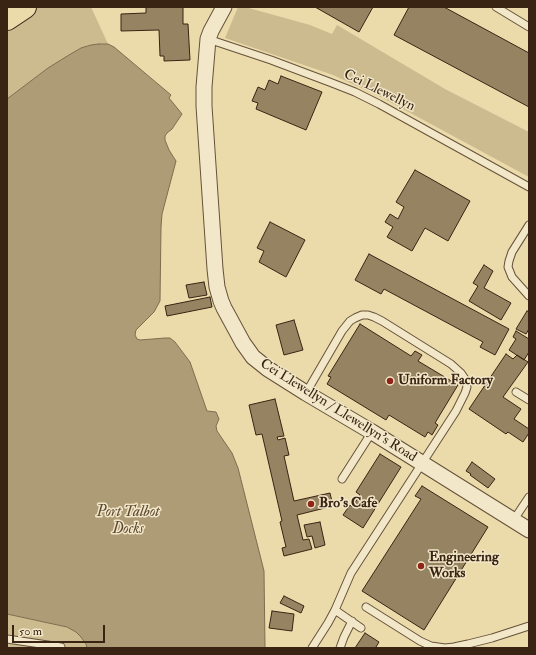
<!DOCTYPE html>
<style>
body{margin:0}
#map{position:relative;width:536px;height:655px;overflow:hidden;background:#ebdaaa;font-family:"IM FELL Double Pica",serif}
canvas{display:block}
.frame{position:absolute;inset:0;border:8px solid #392414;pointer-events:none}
.scale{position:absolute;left:12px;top:625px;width:93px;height:18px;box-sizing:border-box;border:2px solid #392414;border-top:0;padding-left:5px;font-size:12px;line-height:14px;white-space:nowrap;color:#392414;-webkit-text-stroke:3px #f2e7c8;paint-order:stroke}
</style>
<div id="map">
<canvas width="536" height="655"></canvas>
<div class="frame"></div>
<div class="scale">50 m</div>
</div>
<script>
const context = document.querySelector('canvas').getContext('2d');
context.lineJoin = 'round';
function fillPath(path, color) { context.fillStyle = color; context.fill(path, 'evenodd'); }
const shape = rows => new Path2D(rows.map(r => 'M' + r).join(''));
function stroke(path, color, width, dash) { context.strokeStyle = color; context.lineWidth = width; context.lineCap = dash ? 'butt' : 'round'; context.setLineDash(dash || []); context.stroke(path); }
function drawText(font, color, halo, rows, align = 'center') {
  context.font = font + ' "IM FELL Double Pica",serif'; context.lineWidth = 3; context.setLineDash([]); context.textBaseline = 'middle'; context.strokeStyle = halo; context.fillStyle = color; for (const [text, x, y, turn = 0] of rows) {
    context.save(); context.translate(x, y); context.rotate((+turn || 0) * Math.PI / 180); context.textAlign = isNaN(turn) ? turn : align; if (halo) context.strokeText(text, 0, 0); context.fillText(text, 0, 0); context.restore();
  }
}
fillPath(shape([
 [36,7,91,7,108,44,91,45,81,48,48,68,7,99,7,27],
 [238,7,245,7,310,25,332,34,337,25,445,89,529,132,529,177,379,96,333,75,225,38],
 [7,614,67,627,76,632,81,637,86,644,87,648,7,648]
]), '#cdbb90');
const water = shape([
 [99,44,108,44,114,47,171,95,169,98,182,114,172,129,167,133,165,136,165,140,169,150,176,161,162,214,161,227,160,301,154,312,136,330,135,335,137,339,140,340,165,338,170,338,175,342,190,362,207,411,216,412,219,419,216,426,217,431,232,453,238,468,264,571,265,648,87,648,86,644,81,637,76,632,67,627,7,614,7,99,48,68,69,55,81,48,91,45,99,44]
]);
fillPath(water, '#ae9c77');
stroke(water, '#7f6c4f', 1);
const building = shape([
 [146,7,183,7,183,24,188,24,190,60,164,61,164,56,160,56,159,30,121,31,121,14,146,13,146,7],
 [315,7,373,7,359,32,315,7],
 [409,7,444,7,529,53,529,107,394,35,409,7],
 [281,76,322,92,306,130,256,109,258,103,252,101,258,87,265,90,269,80,278,84,281,76],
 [415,170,470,201,448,241,425,228,412,251,387,237,393,227,385,222,390,214,398,219,404,207,396,202,415,170],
 [270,222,305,240,286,277,259,262,264,251,257,248,270,222],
 [369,254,509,329,495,355,480,347,483,342,384,289,381,294,355,280,369,254],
 [484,265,493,271,484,288,511,303,501,320,469,301,478,286,473,283,484,265],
 [204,282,207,295,189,298,186,285,204,282],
 [210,297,212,307,167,316,165,306,210,297],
 [527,311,529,312,529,329,526,334,516,329,527,311],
 [294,320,303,350,284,355,276,325,294,320],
 [360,324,411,356,415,351,422,355,418,361,458,385,435,423,438,425,432,435,428,432,425,437,389,415,386,420,327,384,331,377,328,376,360,324],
 [516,331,529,339,529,352,524,360,509,350,516,339,513,337,516,331],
 [506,354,513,359,517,355,528,362,503,397,521,409,514,419,529,429,529,433,523,442,508,432,506,434,469,409,506,354],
 [275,399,284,436,277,437,278,440,285,438,289,455,284,456,294,501,330,493,333,506,297,515,303,540,309,539,312,549,284,556,282,548,286,547,280,522,282,521,262,434,256,435,249,405,275,399],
 [380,454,401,467,363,528,343,515,350,505,352,507,360,495,356,492,380,454],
 [472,462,495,479,488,488,470,475,471,474,466,471,472,462],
 [422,486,488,527,424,630,362,591,421,499,415,496,422,486],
 [320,522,325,545,315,548,312,536,307,537,304,525,320,522],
 [284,596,304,606,301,613,280,603,284,596],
 [272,611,294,614,292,631,269,628,272,611],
 [365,633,379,642,376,647,377,648,355,648,365,633]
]);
fillPath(building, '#968362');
stroke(building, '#392414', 1);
const lane = shape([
 [496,7,529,27],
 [208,39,271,60,332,83,355,92,379,104,529,187],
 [529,225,512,252,509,261,508,267,512,277,529,296],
 [516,392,529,400],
 [306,393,342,331,350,321,355,318,362,315,368,315,374,317,382,321,451,364,461,373,465,379,467,387,465,393,456,411,351,573,335,610,328,623,312,648],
 [342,479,372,432],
 [513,521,529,497],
 [366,607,420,641,431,646,445,648,454,647,468,644,492,638,529,626],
 [335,610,361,628],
 [7,639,61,647],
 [340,648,344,637,352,621]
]);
const street = shape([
 [224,7,211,31,208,39,204,87,204,106,215,269,217,287,221,301,224,308,243,343,253,357,268,369,306,393,372,432,529,530]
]);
const primary = shape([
 [7,19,25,7]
]);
stroke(lane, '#66523a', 9);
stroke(street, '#66523a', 17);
stroke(primary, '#392414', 24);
stroke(lane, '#f2e7c8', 7);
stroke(street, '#f2e7c8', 15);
stroke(primary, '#ebdaaa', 22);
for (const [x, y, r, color] of [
 [390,381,4,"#8f2418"],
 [311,504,4,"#8f2418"],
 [421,566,4,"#8f2418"]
]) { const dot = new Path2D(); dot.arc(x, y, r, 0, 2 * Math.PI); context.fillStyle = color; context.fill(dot); stroke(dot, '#f2e7c8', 1.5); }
drawText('14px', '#392414', '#f2e7c8', [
 ["Cei Llewellyn",379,91,26],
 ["Cei Llewellyn / Llewellyn's Road",338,411,32]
]);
drawText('bold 14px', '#392414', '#f2e7c8', [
 ["Uniform Factory",398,381],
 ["Bro's Cafe",319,504],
 ["Engineering",429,558],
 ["Works",429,574]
], 'left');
drawText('italic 15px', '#5c4832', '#f2e7c8', [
 ["Port Talbot",128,513],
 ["Docks",128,530]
]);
</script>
